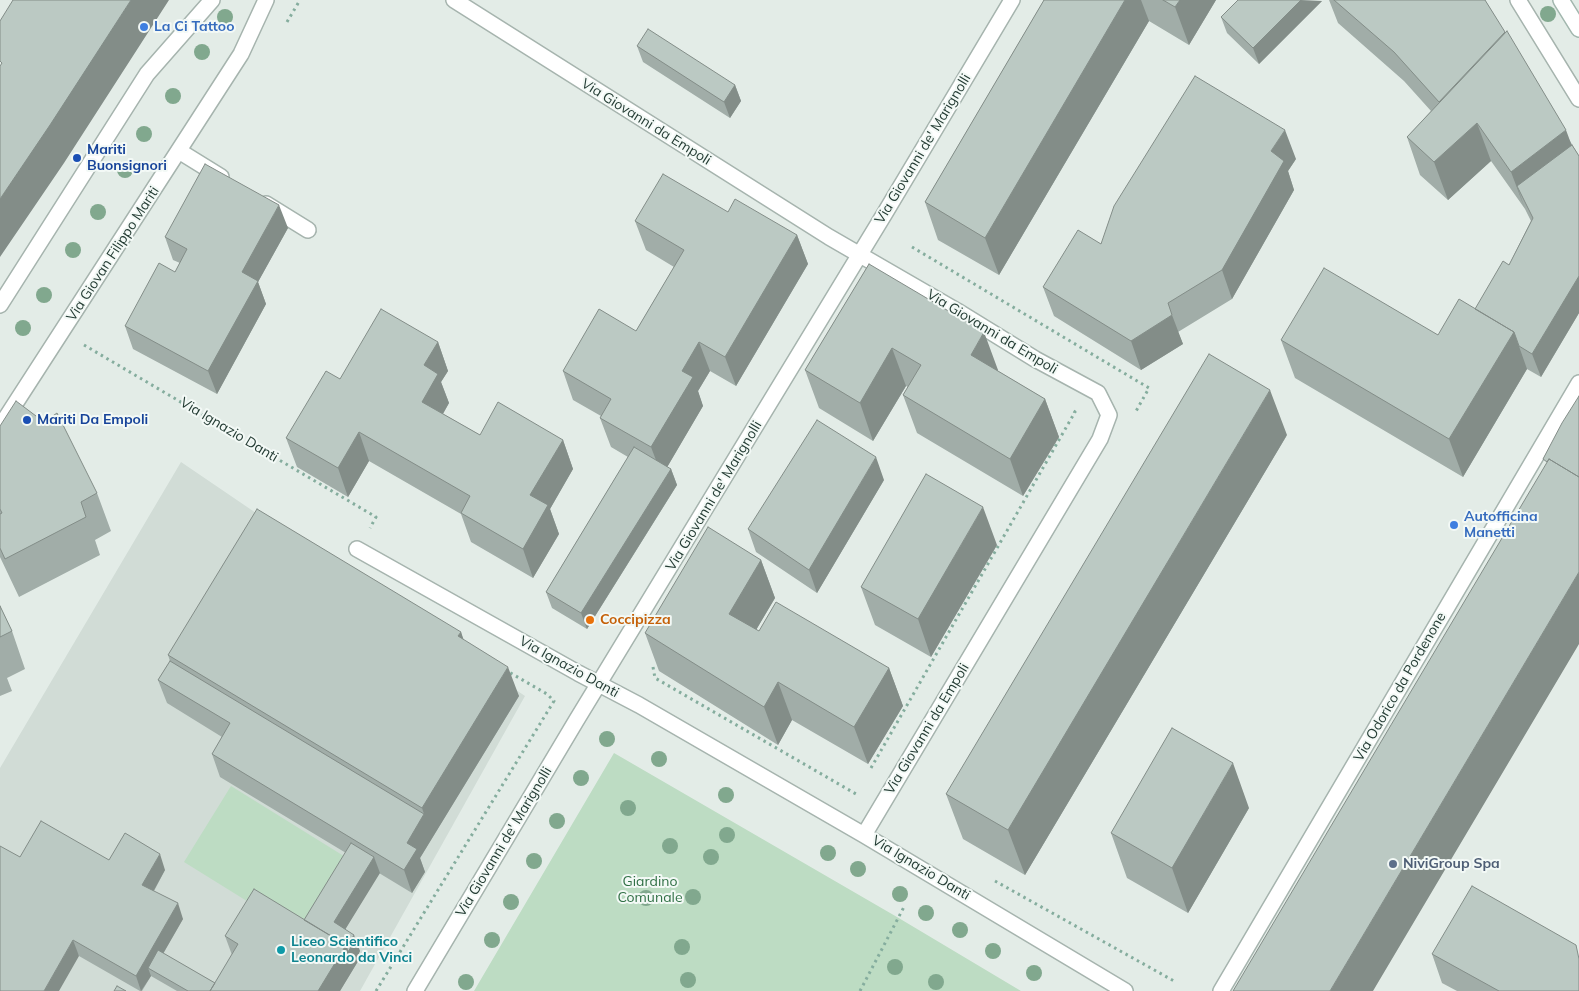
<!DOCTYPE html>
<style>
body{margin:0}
canvas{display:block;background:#e3ece7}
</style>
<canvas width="1579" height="991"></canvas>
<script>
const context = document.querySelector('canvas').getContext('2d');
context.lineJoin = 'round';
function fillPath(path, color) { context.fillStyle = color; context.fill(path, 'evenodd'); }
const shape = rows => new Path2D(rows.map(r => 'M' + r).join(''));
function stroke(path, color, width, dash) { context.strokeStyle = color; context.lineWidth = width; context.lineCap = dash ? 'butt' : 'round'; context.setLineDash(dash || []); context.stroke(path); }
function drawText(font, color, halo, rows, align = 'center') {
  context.font = font + ' Mulish,sans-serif'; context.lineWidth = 4; context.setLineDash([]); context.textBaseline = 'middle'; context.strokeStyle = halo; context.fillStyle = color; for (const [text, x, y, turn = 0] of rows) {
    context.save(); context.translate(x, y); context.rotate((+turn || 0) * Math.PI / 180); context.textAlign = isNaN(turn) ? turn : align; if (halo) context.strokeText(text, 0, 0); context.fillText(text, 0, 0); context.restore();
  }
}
fillPath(shape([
 [181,462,525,696,360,991,0,991,0,768]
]), '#d1dcd6');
fillPath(shape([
 [614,753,897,917,1021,991,474,991],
 [231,786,347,858,300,934,184,862]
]), '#bddcc3');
const service = shape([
 [179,151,221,177],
 [266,204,308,230]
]);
const minor = shape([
 [454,0,829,237,957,311,1035,359,1098,393,1109,415,1100,439,864,835],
 [357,549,578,673,639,705,864,835,1125,991],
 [415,991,576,721,885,213,1012,0]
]);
const tertiary = shape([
 [1518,0,1579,99],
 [0,305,147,74,212,0],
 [0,427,241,54,266,0],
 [1221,991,1579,383]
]);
const secondary = shape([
 [1561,0,1579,29]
]);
stroke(service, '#a6b4ae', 18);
stroke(minor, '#a6b4ae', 18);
stroke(tertiary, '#a6b4ae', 18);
stroke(secondary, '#a2b7ae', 18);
stroke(shape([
 [287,22,300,0],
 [912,247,1149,388,1135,413],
 [84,345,376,517,370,528],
 [653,667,655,678,856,794,858,791],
 [871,768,1075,412,1072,410],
 [995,881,1174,981],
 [376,991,554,701,547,694,507,671],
 [860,991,905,905]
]), '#85ad9e', 3, [2.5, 4]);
stroke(service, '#fff', 15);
stroke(minor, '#fff', 15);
stroke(tertiary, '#fff', 15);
stroke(secondary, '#fff', 15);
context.fillStyle = '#81a88e';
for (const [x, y] of [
 [1548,14],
 [225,17],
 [202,52],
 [173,96],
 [144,134],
 [125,170],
 [98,212],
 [73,250],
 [44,295],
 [23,328],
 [607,739],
 [659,759],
 [581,778],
 [726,795],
 [628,808],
 [557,821],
 [727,835],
 [670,846],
 [828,853],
 [711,857],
 [534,861],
 [858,869],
 [900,894],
 [693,897],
 [646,898],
 [511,902],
 [926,913],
 [960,930],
 [492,940],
 [682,947],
 [993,951],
 [895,967],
 [1034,973],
 [688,980],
 [466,982],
 [936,982]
]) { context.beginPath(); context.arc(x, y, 8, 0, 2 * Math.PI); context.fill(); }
fillPath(shape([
 [1044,0,1216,0,1189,45,1149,21,999,275,938,240,925,202],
 [1329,0,1485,0,1579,156,1579,313,1541,377,1527,369,1463,477,1295,378,1281,340,1438,335,1475,309,1509,265,1531,221,1525,209,1491,161,1448,200,1420,175,1407,137,1431,111,1404,81,1338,23],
 [1322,1,1259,64,1227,33,1221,17],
 [637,46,735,85,741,101,730,118,643,62],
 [1296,159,1288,171,1294,190,1232,299,1178,332,1183,344,1141,370,1054,316,1043,287,1101,244],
 [728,212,797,235,808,264,736,386,710,371,698,391,703,406,667,467,671,469,677,485,587,629,552,608,546,592,628,457,611,447,600,418,601,416,573,400,563,371,636,331,674,267,646,250,635,221],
 [288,228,258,282,266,304,217,394,133,349,125,326,175,272,180,263,173,260,165,237],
 [869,264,998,370,998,371,1045,399,1059,437,1023,496,917,433,903,395,908,387,906,386,873,441,819,408,805,370],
 [438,342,448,371,441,382,449,403,443,414,480,435,563,440,573,469,550,509,559,534,533,578,471,542,461,514,369,461,348,497,297,467,286,438,340,379],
 [0,426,97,493,111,531,95,540,100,555,19,597,0,557],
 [1287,435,1025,875,963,839,946,794],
 [884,480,817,593,756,552,748,529],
 [997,545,931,657,875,625,861,587],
 [761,560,775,598,756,630,759,631,889,668,903,706,868,764,792,720,778,745,659,671,645,633],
 [0,606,12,631,25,669,7,678,12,691,0,696],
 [461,632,463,640,519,696,420,858,425,872,412,893,379,873,345,929,360,951,359,953,360,958,340,991,177,991,151,976,142,991,140,991,79,956,20,857,109,860,165,870,154,891,183,919,163,954,215,983,232,955,225,936,304,920,346,853,220,777,212,754,222,737,167,703,158,680,170,661,168,655],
 [1249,808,1188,913,1127,878,1111,833],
 [1432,954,1579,991,1457,991,1442,983]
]), '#a1ada8');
fillPath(shape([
 [131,0,169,0,64,163,0,257,0,199],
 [1125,0,1141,0,1149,21,999,275,985,238],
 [1180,0,1216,0,1189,45,1175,7],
 [1301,0,1322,1,1259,64,1253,48],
 [735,85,741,101,730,118,724,102],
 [1477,123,1491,161,1448,200,1434,162],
 [1285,130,1296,159,1288,171,1294,190,1232,299,1222,270,1271,151],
 [1566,130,1579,165,1517,186,1525,209,1511,172],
 [279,205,288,228,258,282,266,304,217,394,208,371,242,272],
 [797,235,808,264,736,386,725,357],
 [1579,276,1579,313,1541,377,1532,354],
 [1172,315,1183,344,1141,370,1131,341],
 [984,332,998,370,985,393,971,355],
 [1514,332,1527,369,1463,477,1449,439],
 [438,342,448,371,441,382,449,403,433,431,422,402,424,365],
 [699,342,710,371,698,391,703,406,662,476,651,447,682,371],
 [892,348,906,386,873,441,860,403],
 [1270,390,1287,435,1025,875,1008,830],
 [1045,399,1059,437,1023,496,1010,459],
 [359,432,369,461,348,497,338,468],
 [563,440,573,469,550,509,559,534,533,578,523,549,530,495],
 [876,457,884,480,817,593,809,570],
 [671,469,677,485,587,629,581,613],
 [983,507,997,545,931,657,918,619],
 [761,560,775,598,743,652,729,614],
 [1579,572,1579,644,1373,991,1330,991],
 [461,632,471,661,458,636],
 [508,667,519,696,420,858,425,872,412,893,404,870,407,843,424,814,422,808],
 [889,668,903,706,868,764,854,727],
 [778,682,792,720,778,745,764,707],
 [1233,763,1249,808,1188,913,1172,868],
 [160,854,165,870,148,901,142,885],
 [374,857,380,873,340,938,334,922],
 [178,903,183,919,153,971,148,968,151,976,141,991,136,976],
 [354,935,360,951,359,953,360,958,340,991,318,991,346,945,351,940],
 [73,940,79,956,59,991,44,991]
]), '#838d88');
const building = shape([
 [13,0,131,0,50,125,0,199,0,66,2,63,0,61,0,21,13,0],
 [1044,0,1125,0,985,238,925,202,1044,0],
 [1163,0,1180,0,1175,7,1163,0],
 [1238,0,1301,0,1253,48,1221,17,1238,0],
 [1334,0,1485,0,1505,32,1439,102,1394,52,1334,0],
 [648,29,735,85,724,102,637,46,648,29],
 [1507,31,1566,130,1511,172,1477,123,1434,162,1407,137,1507,31],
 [1195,76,1285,130,1271,151,1284,161,1222,270,1168,303,1172,315,1131,341,1043,287,1078,230,1101,244,1114,206,1195,76],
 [1572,145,1579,156,1579,276,1532,354,1519,346,1514,332,1475,309,1503,261,1509,265,1533,218,1517,186,1572,145],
 [205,164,279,205,242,272,258,281,208,371,125,326,159,263,175,272,187,249,165,237,205,164],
 [663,174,728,212,735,199,797,235,725,357,699,342,682,371,693,377,651,447,600,418,611,399,563,371,599,309,636,331,684,250,635,221,663,174],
 [869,264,984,332,971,355,1045,399,1010,459,903,395,921,365,892,348,860,403,805,370,869,264],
 [1324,268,1438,335,1459,299,1514,332,1449,439,1281,340,1324,268],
 [381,309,438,342,424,365,438,374,422,402,480,435,498,402,563,440,530,495,548,505,523,549,461,513,470,496,359,432,338,468,286,438,326,371,340,379,381,309],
 [1209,354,1270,390,1008,830,946,794,1209,354],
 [1579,396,1579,477,1549,459,1547,462,1543,459,1562,423,1579,396],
 [16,401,44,422,57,413,97,493,81,502,86,517,5,559,0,548,0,514,2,513,0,509,0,426,16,401],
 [817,420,876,457,809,570,748,529,817,420],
 [634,447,671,469,581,613,546,592,634,447],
 [1549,459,1579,477,1579,572,1330,991,1233,991,1549,459],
 [926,474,983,507,918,619,861,587,926,474],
 [257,509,461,632,458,636,508,667,422,808,168,655,257,509],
 [708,527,761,560,729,614,759,631,776,602,889,668,854,727,778,682,764,707,645,633,708,527],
 [0,606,12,631,0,637,0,606],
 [170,661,424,814,407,843,417,849,404,870,212,754,230,723,158,680,170,661],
 [1172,728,1233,763,1172,868,1111,833,1172,728],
 [41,821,109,860,125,833,160,854,142,885,178,903,136,976,73,940,44,991,0,991,0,846,20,857,41,821],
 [351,843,374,857,334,922,354,935,351,940,354,942,348,952,346,945,304,920,351,843],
 [1472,886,1576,945,1579,959,1579,991,1499,991,1432,954,1472,886],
 [254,889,346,945,318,991,210,991,238,944,225,936,254,889],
 [158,950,215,983,210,991,188,991,148,968,158,950],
 [117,986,126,991,114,991,117,986]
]);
fillPath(building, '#bbc9c3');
stroke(building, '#838d88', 1);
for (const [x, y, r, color] of [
 [144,27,5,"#3f7fe0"],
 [77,158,5,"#1a4fb4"],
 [27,420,5,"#1a4fb4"],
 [1454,525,5,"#3f7fe0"],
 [590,620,5,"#e8710a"],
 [1393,864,5,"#5c6f8a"],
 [281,950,5,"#0f9aa8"]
]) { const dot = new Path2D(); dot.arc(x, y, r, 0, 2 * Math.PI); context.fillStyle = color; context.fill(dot); stroke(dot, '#f3f9f6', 2); }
drawText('bold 14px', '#366cbe', '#f3f9f6', [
 ["La Ci Tattoo",154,27],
 ["Autofficina",1464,517],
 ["Manetti",1464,533]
], 'left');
drawText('14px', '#243c34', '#f3f9f6', [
 ["Via Giovanni da Empoli",646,122,32],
 ["Via Giovanni de' Marignolli",923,149,-59],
 ["Via Giovan Filippo Mariti",113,254,-57],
 ["Via Giovanni da Empoli",992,332,31],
 ["Via Ignazio Danti",229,430,31],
 ["Via Giovanni de' Marignolli",714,496,-59],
 ["Via Ignazio Danti",569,667,29],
 ["Via Odorico da Pordenone",1400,687,-60],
 ["Via Giovanni da Empoli",927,729,-59],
 ["Via Giovanni de' Marignolli",504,842,-59],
 ["Via Ignazio Danti",921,868,31]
]);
drawText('bold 14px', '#164399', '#f3f9f6', [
 ["Mariti",87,150],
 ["Buonsignori",87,166],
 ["Mariti Da Empoli",37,420]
], 'left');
drawText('bold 14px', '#c56008', '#f3f9f6', [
 ["Coccipizza",600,620]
], 'left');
drawText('bold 14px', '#4e5e75', '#f3f9f6', [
 ["NiviGroup Spa",1403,864]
], 'left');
drawText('14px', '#307045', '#f3f9f6', [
 ["Giardino",650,882],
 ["Comunale",650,898]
]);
drawText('bold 14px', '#0d838f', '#f3f9f6', [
 ["Liceo Scientifico",291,942],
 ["Leonardo da Vinci",291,958]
], 'left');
</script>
